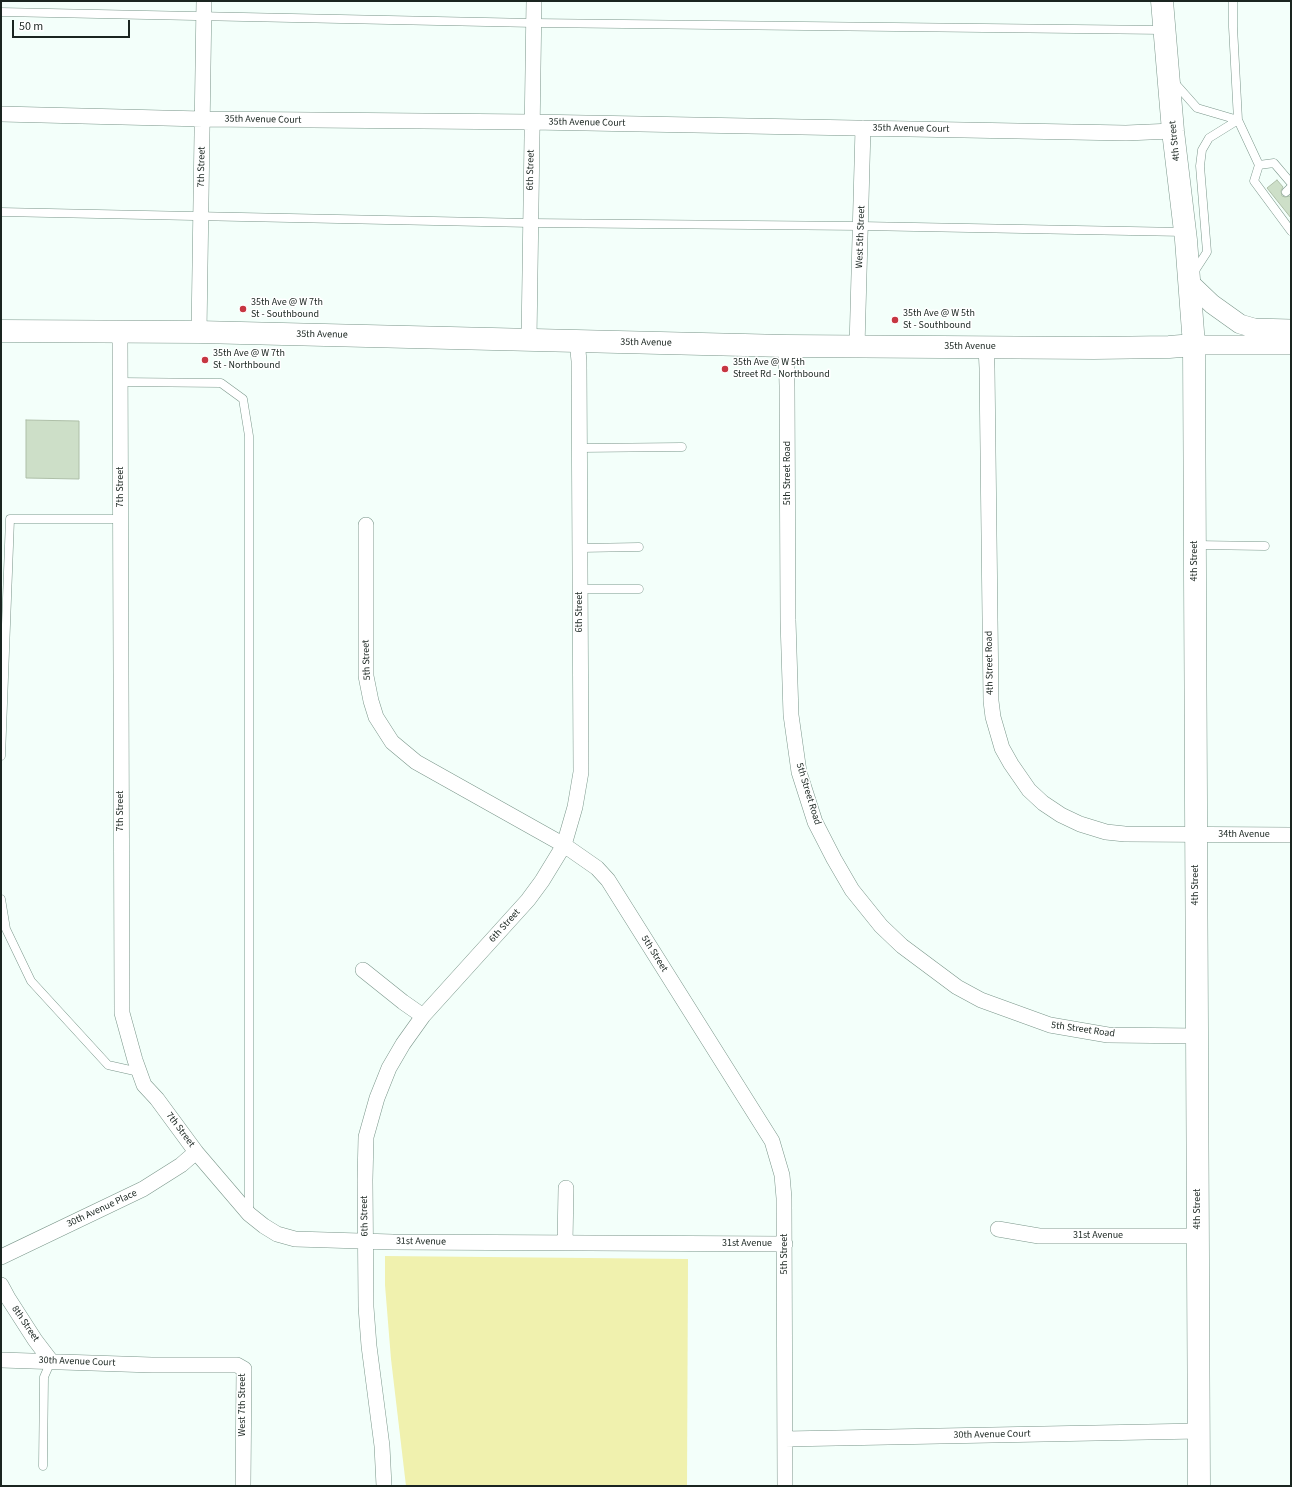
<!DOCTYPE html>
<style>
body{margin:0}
#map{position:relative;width:1292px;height:1487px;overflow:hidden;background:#f3fffa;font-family:"Source Sans 3",sans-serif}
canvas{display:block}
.frame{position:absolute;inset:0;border:2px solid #1a2520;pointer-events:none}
.scale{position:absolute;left:12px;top:20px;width:118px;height:18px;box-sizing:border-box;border:2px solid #1a2520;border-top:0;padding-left:5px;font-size:12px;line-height:14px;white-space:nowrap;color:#1a2520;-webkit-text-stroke:3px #fff;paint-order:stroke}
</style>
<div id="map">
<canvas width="1292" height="1487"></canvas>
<div class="frame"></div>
<div class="scale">50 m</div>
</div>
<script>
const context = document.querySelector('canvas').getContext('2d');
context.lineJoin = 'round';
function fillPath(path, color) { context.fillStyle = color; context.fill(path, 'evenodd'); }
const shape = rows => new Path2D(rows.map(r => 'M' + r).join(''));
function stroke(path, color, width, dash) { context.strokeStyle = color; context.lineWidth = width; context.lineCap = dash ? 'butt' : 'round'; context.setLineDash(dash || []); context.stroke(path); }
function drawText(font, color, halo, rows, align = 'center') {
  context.font = font + ' "Source Sans 3",sans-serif'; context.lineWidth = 3; context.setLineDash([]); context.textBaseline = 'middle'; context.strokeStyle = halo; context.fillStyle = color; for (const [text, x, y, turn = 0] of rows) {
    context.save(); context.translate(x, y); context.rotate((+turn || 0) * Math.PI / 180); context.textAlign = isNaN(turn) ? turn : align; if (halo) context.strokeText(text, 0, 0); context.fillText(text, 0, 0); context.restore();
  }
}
fillPath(shape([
 [385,1256,688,1259,687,1486,406,1486,391,1359,385,1285]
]), '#f0f1ae');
const building = shape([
 [1277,180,1283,187,1281,191,1282,196,1285,197,1290,196,1291,197,1291,218,1267,188,1277,180],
 [26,420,79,421,79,479,26,478,26,420]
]);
fillPath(building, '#cddfc8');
stroke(building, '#aebfa8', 1);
const service = shape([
 [1233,1,1233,27,1238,120,1259,165,1274,163,1291,183],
 [1,12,534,23,1164,30],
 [1173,81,1197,108,1238,120],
 [1259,165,1254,181,1291,231],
 [1286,192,1291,187],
 [1,212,530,223,861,226,1184,232],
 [1194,272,1207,252,1200,166,1202,150,1209,138,1238,120],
 [120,382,221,383,243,399,249,436,249,1212],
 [579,448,682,447],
 [1196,545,1265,546],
 [580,548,639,547],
 [580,589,639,589],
 [1,756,10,519,121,519],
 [1,899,6,929,31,981,108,1065,139,1072],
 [43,1466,44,1377,51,1361]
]);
const minor = shape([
 [1,114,203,119,532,122,1126,133,1173,131],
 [120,332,122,1013,135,1060,144,1085,157,1099,196,1152,249,1214,264,1226,277,1234,295,1239,393,1242,785,1244],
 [199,332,204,1],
 [529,340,534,1],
 [786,346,787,386,788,620,791,715,799,772,815,822,834,859,852,890,881,926,902,946,957,987,981,1000,1050,1025,1108,1035,1197,1036],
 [857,347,863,128],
 [986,347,987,368,991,701,993,717,1002,748,1011,764,1029,790,1043,803,1061,815,1080,824,1106,832,1125,834,1291,835],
 [366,525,366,676,371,701,376,717,392,742,416,762,564,845,597,868,608,880,772,1141,782,1175,784,1198,785,1486],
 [363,970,403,1002,423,1016],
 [998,1229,1039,1236,1198,1236],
 [565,1243,566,1188],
 [1,1257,143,1189,181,1165,196,1152],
 [1,1285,8,1298,35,1340,51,1361],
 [1,1360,152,1365,237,1365,244,1369,243,1486],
 [785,1439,1199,1431],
 [384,1486,382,1446,369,1346,366,1307,365,1180,366,1137,377,1098,389,1068,403,1044,423,1016,528,900,542,881,564,845,575,807,581,772,579,361,577,341]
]);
const tertiary = shape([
 [1190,283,1212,304,1240,324,1254,328,1291,329],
 [1194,345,1291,345]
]);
const secondary = shape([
 [1162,1,1173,131,1186,240,1194,345,1199,1486],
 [1,331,199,332,786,346,1094,348,1169,347,1194,345]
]);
stroke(service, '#7a968a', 9);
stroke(minor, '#7a968a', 16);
stroke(tertiary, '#7a968a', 20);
stroke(secondary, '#7a968a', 23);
stroke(service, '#fff', 8);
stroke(minor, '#fff', 15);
stroke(tertiary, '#fff', 19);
stroke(secondary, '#fff', 22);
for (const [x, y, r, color] of [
 [243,309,4,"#c63642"],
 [895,320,4,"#c63642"],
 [205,360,4,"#c63642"],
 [725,369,4,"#c63642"]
]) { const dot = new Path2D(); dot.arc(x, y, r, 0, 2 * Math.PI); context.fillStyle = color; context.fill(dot); stroke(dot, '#fff', 1.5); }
drawText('10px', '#1a2520', '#fff', [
 ["35th Avenue Court",263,120,1],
 ["35th Avenue Court",587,123,1],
 ["35th Avenue Court",911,129,1],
 ["4th Street",1175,141,-96],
 ["7th Street",202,167,-89],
 ["6th Street",531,170,-89],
 ["West 5th Street",861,237,-88],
 ["35th Avenue",322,335,1],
 ["35th Avenue",646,343,1],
 ["35th Avenue",970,347],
 ["5th Street Road",788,473,-90],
 ["7th Street",121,487,-90],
 ["4th Street",1195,561,-90],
 ["6th Street",580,612,-90],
 ["5th Street",367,660,-92],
 ["4th Street Road",990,663,-91],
 ["5th Street Road",808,794,73],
 ["7th Street",121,811,-90],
 ["34th Avenue",1244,835],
 ["4th Street",1196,885,-90],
 ["6th Street",505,926,-48],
 ["5th Street",654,954,58],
 ["5th Street Road",1083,1030,8],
 ["7th Street",180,1130,53],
 ["30th Avenue Place",102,1209,-25],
 ["4th Street",1198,1209,-90],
 ["6th Street",365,1216,-91],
 ["31st Avenue",1098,1236],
 ["31st Avenue",421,1242,1],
 ["31st Avenue",747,1244],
 ["5th Street",785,1254,-90],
 ["8th Street",25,1324,56],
 ["30th Avenue Court",77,1362,2],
 ["West 7th Street",243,1405,-90],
 ["30th Avenue Court",992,1435,-1]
]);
drawText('10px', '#1a2520', '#fff', [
 ["35th Ave @ W 7th",251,303],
 ["St - Southbound",251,315],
 ["35th Ave @ W 5th",903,314],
 ["St - Southbound",903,326],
 ["35th Ave @ W 7th",213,354],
 ["St - Northbound",213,366],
 ["35th Ave @ W 5th",733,363],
 ["Street Rd - Northbound",733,375]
], 'left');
</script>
